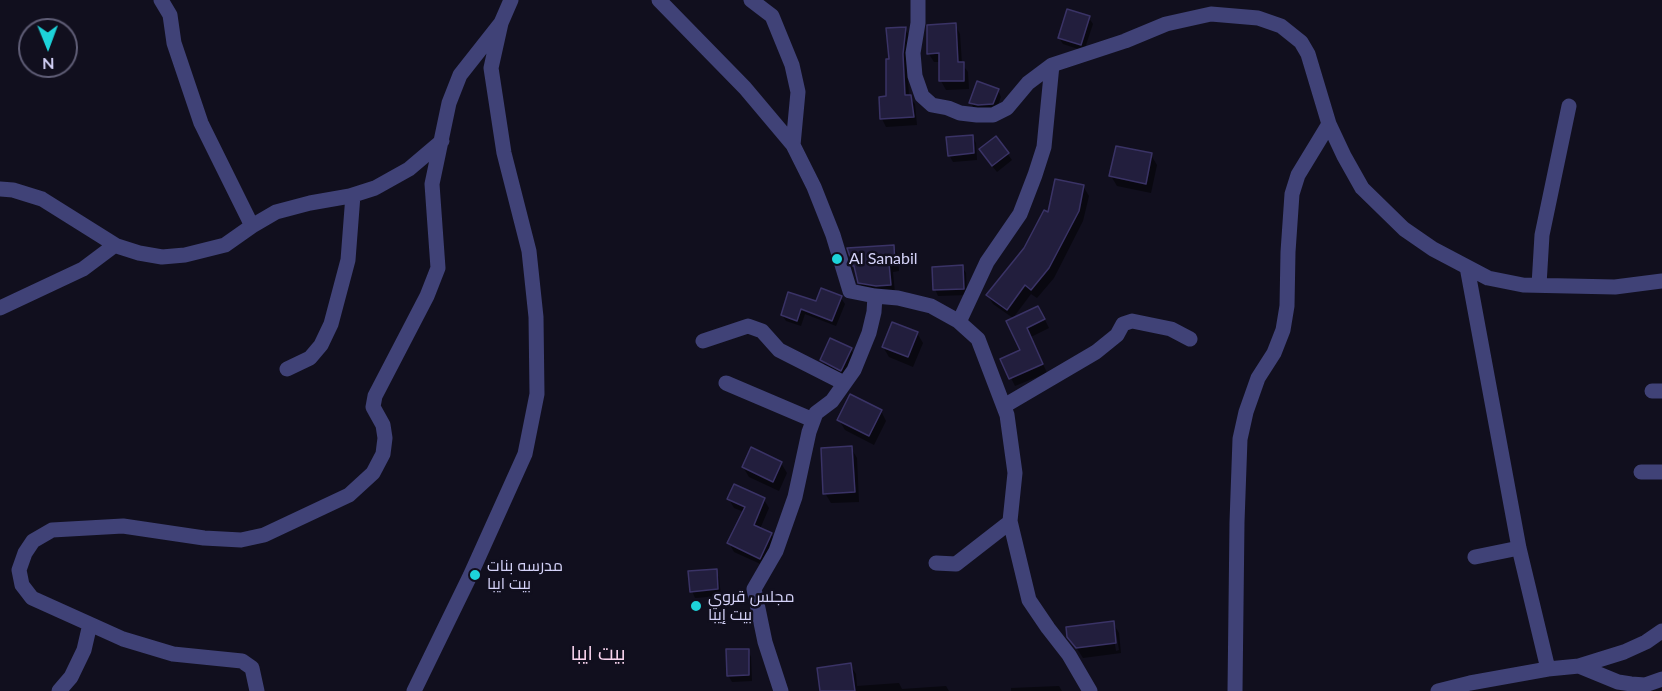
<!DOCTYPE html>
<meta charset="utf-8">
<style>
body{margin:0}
#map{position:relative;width:1662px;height:691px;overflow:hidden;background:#110f1e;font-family:Lato,sans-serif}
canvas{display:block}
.north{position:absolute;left:18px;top:18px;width:60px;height:60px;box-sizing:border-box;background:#110f1e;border:2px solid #5f5d76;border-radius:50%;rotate:179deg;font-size:16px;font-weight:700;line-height:24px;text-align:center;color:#d5d3f9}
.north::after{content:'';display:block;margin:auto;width:21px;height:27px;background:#1dd3da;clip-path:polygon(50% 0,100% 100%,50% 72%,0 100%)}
</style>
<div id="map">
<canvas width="1662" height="691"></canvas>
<div class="north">N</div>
</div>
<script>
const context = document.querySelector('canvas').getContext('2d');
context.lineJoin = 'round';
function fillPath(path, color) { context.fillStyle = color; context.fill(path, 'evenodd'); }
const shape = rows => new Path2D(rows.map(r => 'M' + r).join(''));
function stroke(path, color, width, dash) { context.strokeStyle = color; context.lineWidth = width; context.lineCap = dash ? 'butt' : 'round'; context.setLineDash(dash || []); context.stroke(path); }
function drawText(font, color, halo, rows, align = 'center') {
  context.font = font + ' Lato,Cairo,sans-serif'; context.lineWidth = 5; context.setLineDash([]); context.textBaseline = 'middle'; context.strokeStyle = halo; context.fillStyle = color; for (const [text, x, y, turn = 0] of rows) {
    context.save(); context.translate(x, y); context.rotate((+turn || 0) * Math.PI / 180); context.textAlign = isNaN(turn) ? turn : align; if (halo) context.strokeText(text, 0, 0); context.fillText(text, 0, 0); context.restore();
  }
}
fillPath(shape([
 [1089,18,1093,24,1084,51,1063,44,1059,38],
 [955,25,960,34,962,64,968,72,969,89,946,90,941,81,941,62,934,62,929,54],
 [905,29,910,37,907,63,909,96,915,104,917,125,886,127,882,119,880,98,888,98,890,60],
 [998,90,1001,97,996,110,974,109,971,103],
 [972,136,976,143,977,160,953,162,949,155],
 [996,138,1012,160,997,172,984,156],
 [1151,155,1157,165,1151,193,1117,186,1111,176],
 [1083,186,1089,196,1083,221,1054,278,1037,298,1031,294,1013,318,993,304,988,295,1050,214],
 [893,246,898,255,899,271,893,272,895,293,864,291,859,282],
 [962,267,966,273,967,295,938,296,935,289],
 [841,298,845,304,836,326,805,314,801,326,786,321,782,315],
 [1043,316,1049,328,1031,337,1047,373,1015,386,1011,378,1022,351,1008,322],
 [917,333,923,343,913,367,889,357,883,347],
 [851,350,855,356,845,376,825,366,822,360],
 [881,411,886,421,874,445,845,430,839,420],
 [851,448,857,458,859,502,831,503,825,493],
 [752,449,781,463,787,473,779,491,749,477,743,467],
 [734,486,764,500,769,508,760,529,771,534,776,543,765,566,734,552,729,543,744,512,734,508,729,499],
 [716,571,719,577,721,596,695,598,692,591],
 [1113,623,1119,633,1121,653,1083,658,1069,636],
 [1113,632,1116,632,1119,650,1116,651],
 [748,650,751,657,752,681,732,682,728,675],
 [850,665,856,674,857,686,899,683,902,689,946,686,949,691,822,691],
 [1059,686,1062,691,1011,691,1011,688]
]), '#0007');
const building = shape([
 [1067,9,1090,16,1081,45,1058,38,1067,9],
 [956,23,958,62,964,62,964,81,939,81,939,53,927,54,927,25,956,23],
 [906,27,903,54,905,95,911,95,914,117,880,119,879,97,886,96,886,59,889,59,886,28,906,27],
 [977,81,999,89,993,104,978,105,969,103,977,81],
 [973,135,974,153,948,156,946,137,973,135],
 [996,136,1009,153,992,166,979,149,996,136],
 [1116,146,1152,153,1146,184,1109,176,1116,146],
 [1055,179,1084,185,1079,211,1049,268,1031,290,1025,285,1007,310,986,295,1024,248,1044,210,1048,212,1055,179],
 [894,245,895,263,889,263,891,285,876,286,858,283,854,266,853,266,847,248,894,245],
 [963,265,964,289,933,290,932,267,963,265],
 [821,288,842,296,832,321,801,309,797,321,781,315,788,292,816,301,821,288],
 [1038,306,1045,319,1027,328,1043,364,1009,379,1000,359,1020,350,1006,321,1038,306],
 [892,322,918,332,908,357,882,347,892,322],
 [830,338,852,348,841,371,820,360,830,338],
 [850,394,882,410,869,436,837,420,850,394],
 [852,446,855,492,823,494,821,448,852,446],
 [751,447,782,462,773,482,742,467,751,447],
 [734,484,765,498,754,525,772,533,760,559,727,543,745,507,727,499,734,484],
 [717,569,718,589,690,592,688,571,717,569],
 [1114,621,1116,643,1076,648,1067,637,1066,627,1114,621],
 [726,649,749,649,749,675,727,676,726,649],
 [851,663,855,691,820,691,817,668,851,663]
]);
fillPath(building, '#221e3d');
stroke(building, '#3a3366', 1.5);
stroke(shape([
 [161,0,170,15,174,43,201,123,252,226],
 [659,0,745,88,793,145,814,187,833,235,850,291,875,296,898,298,931,306,958,321,978,339,1007,415,1015,473,1010,521,1029,600,1048,628,1069,655,1090,691],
 [751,0,772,16,792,65,798,92,793,145],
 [918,0,918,23,913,53,915,76,922,96,932,105,948,108,960,113,977,115,993,115,1007,108,1028,83,1052,65,1125,41,1166,24,1211,14,1258,18,1281,26,1301,42,1308,54,1329,124,1344,156,1362,188,1404,229,1433,249,1488,278,1523,285,1615,287,1662,281],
 [0,189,13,190,42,199,117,246,139,253,162,257,185,255,225,245,252,226,276,212,310,203,350,196,375,188,409,169,442,141],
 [1467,267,1519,548,1548,669],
 [1539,285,1542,235,1569,106],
 [0,308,83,269,115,245],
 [959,322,987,262,1020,214,1035,175,1044,147,1052,65],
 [703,341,748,326,762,331,779,350,844,383],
 [287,369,310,358,321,345,331,324,348,260,353,195],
 [726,383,813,420],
 [1652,391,1662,391],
 [1004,406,1096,352,1117,335,1123,324,1132,321,1171,329,1190,339],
 [1641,472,1662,472],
 [1475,557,1519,548],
 [936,563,956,564,1010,522],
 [1579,666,1618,682,1631,684,1645,685,1662,679],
 [59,691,71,677,84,650,90,624],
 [257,691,252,668,242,661,173,654,123,639,32,598,22,585,19,570,25,553,33,541,52,530,123,526,204,538,241,540,264,535,349,495,373,473,383,454,385,438,383,425,373,407,375,396,427,296,438,268,432,184,449,103,460,75,501,23],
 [414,691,470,576,525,454,537,394,536,317,529,251,504,153,491,68,501,23,511,0],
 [781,691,765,642,754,589,776,551,795,497,809,432,816,413,832,401,854,370,869,333,874,312,875,296],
 [1235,691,1237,522,1240,439,1246,412,1258,378,1274,353,1283,330,1287,306,1288,252,1292,194,1298,175,1329,124],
 [1438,691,1470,683,1548,669,1579,666,1624,652,1646,642,1662,631]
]), '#404277', 15);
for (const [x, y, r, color] of [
 [837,259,6,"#1dd3da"],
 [475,575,6,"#1dd3da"],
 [696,606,6,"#1dd3da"]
]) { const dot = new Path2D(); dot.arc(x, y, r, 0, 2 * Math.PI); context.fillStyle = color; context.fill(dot); stroke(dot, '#110f1e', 2); }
drawText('16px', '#d5d3f9', '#110f1e', [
 ["Al Sanabil",849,259],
 ["مدرسه بنات",487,566],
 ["بيت ايبا",487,584],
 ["مجلس قروي",708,597],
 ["بيت إيبا",708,615]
], 'left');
drawText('20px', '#f9d4ee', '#110f1e', [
 ["بيت ايبا",598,654]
]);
</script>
